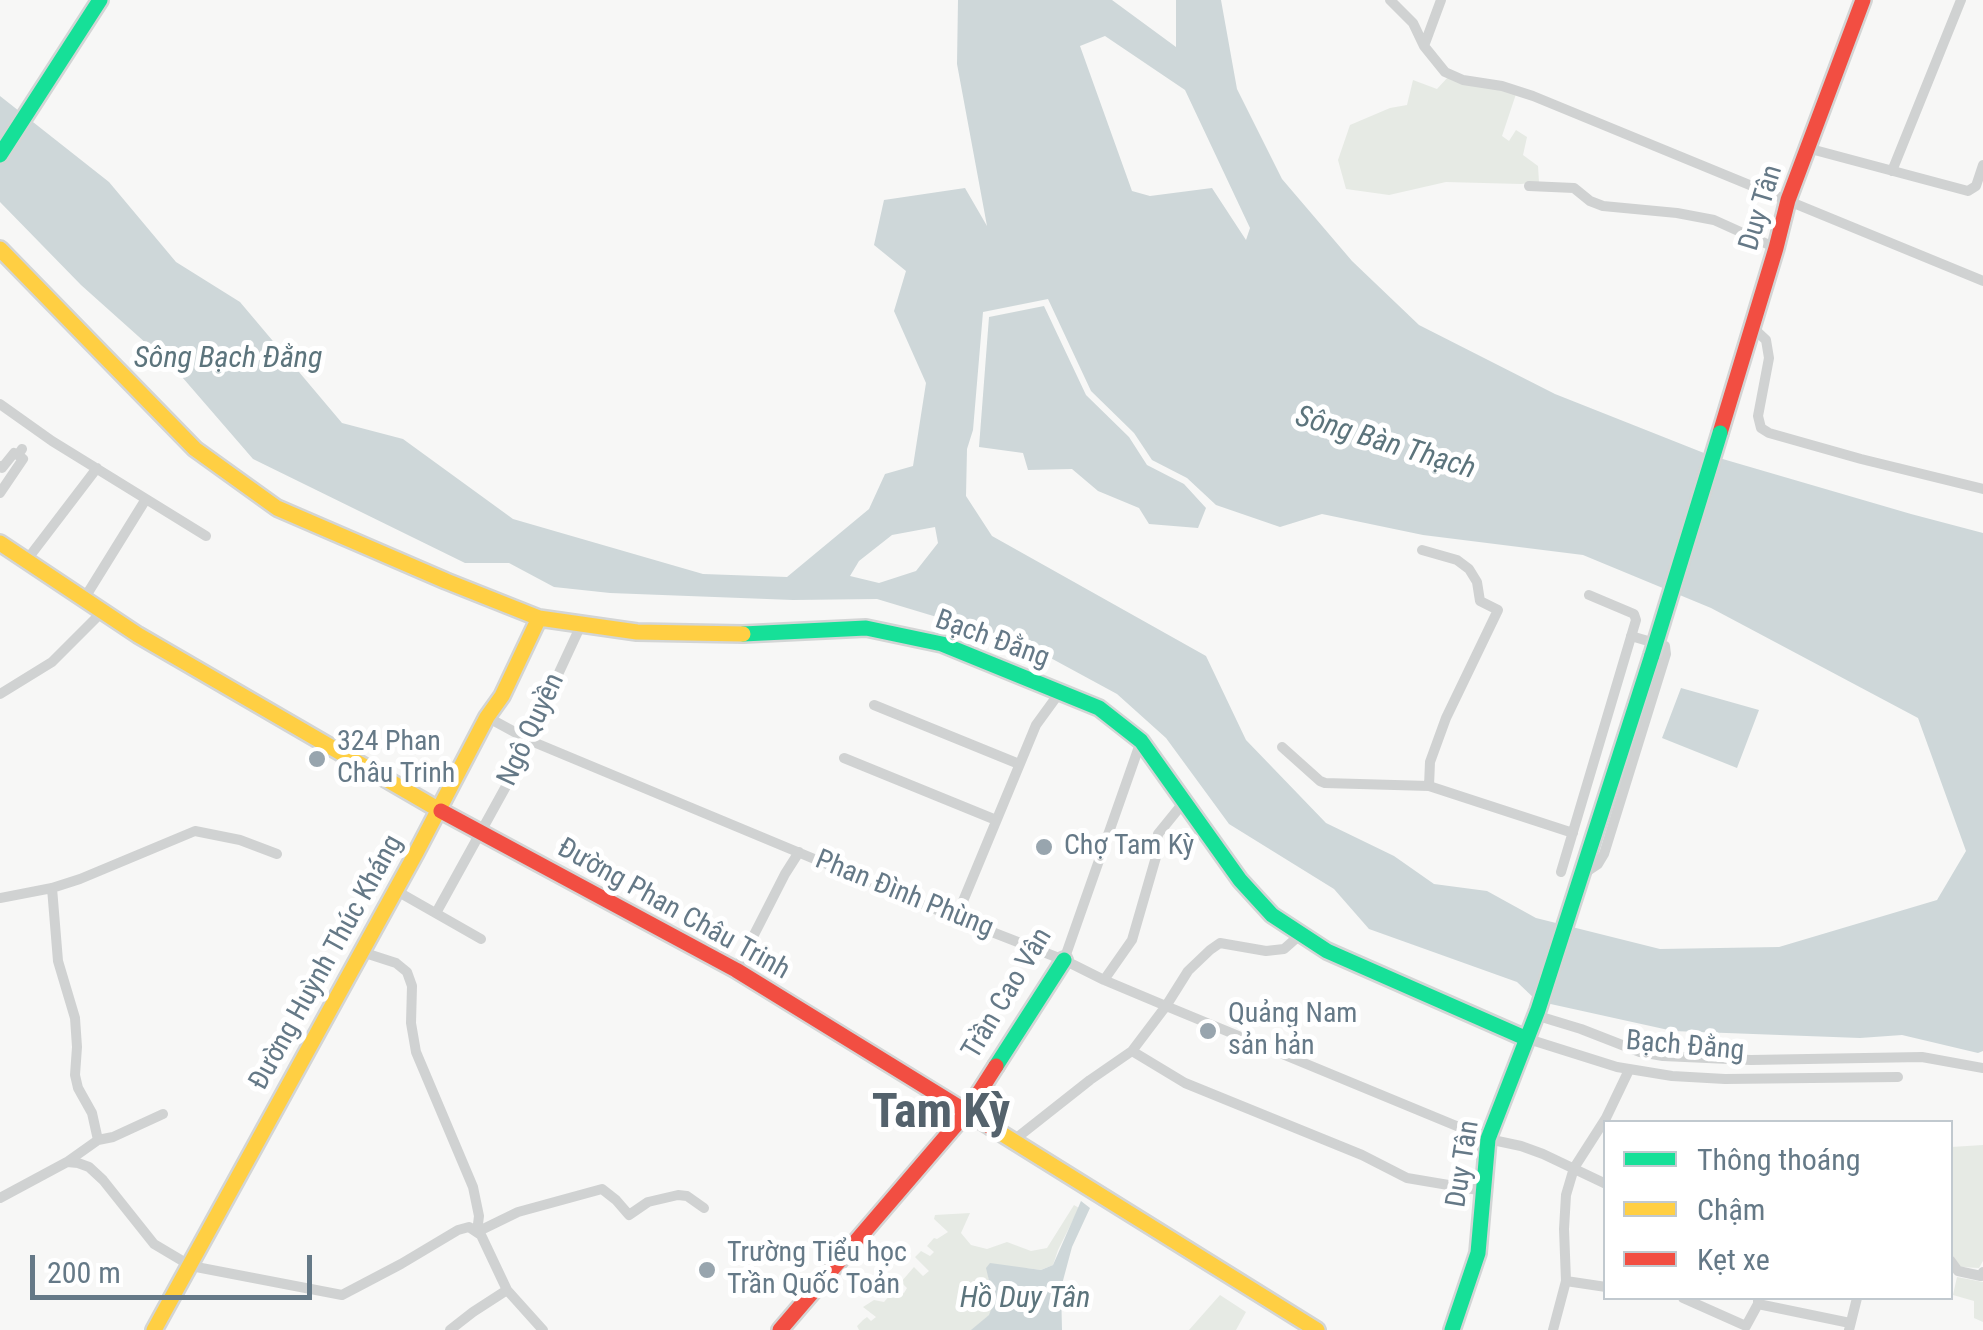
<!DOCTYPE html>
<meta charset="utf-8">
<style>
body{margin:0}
#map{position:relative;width:1983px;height:1330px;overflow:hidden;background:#f7f7f6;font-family:"Roboto Condensed",sans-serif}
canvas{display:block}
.legend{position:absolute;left:1603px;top:1120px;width:350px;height:180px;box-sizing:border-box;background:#fff;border:2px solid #c1c9cf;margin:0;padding:12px 18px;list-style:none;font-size:30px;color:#657987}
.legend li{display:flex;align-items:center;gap:20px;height:50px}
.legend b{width:50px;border:2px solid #c1c9cf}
.scale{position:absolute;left:30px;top:1255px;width:282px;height:45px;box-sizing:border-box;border:5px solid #657987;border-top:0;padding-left:12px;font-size:30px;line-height:35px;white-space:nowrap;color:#657987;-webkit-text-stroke:8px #fff;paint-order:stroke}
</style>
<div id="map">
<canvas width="1983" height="1330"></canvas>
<ul class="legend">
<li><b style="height:12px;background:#16e098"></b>Thông thoáng</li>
<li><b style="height:12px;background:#ffcf43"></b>Chậm</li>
<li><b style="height:12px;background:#f24e42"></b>Kẹt xe</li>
</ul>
<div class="scale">200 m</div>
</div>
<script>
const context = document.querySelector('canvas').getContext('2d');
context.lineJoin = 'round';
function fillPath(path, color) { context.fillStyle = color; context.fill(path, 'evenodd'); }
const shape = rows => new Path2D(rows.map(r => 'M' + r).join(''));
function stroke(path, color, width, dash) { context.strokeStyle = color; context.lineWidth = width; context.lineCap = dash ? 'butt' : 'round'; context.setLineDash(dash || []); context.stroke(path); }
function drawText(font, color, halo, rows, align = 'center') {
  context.font = font + ' "Roboto Condensed",sans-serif'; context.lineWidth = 10; context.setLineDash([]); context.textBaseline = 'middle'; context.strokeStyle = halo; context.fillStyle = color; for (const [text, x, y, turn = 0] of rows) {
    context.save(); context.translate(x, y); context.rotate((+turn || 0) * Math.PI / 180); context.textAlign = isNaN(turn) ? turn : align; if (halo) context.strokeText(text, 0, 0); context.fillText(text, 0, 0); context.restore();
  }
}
fillPath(shape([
 [1448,77,1517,91,1502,136,1509,141,1516,130,1527,137,1523,155,1538,166,1539,182,1521,184,1446,182,1389,195,1346,189,1338,160,1350,125,1390,108,1407,105,1413,80,1437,89],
 [1983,1145,1983,1261,1979,1268,1961,1267,1951,1253,1951,1147],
 [1074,1205,1079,1208,1058,1250,1053,1265,1041,1270,1025,1268,988,1275,994,1302,990,1315,972,1330,859,1330,857,1326,863,1320,867,1317,871,1321,876,1317,863,1307,874,1300,884,1302,896,1288,904,1293,907,1288,901,1282,914,1267,923,1276,929,1271,915,1257,921,1251,930,1256,934,1252,927,1246,934,1238,937,1239,948,1232,934,1219,935,1215,970,1213,961,1233,971,1245,987,1249,1007,1242,1031,1251,1047,1248],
 [1957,1277,1983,1282,1983,1322,1974,1318,1974,1301,1953,1295],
 [1220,1295,1246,1312,1236,1330,1189,1330]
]), '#e6eae4');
fillPath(shape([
 [958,0,1112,0,1176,47,1176,0,1221,0,1237,89,1282,179,1352,261,1419,325,1555,394,1709,455,1911,514,1983,533,1983,1051,1978,1053,1902,1035,1860,1038,1673,1031,1537,1001,1517,982,1369,929,1334,889,1229,824,1166,738,1117,694,1023,643,877,599,793,600,610,593,554,587,509,563,465,563,253,459,176,370,81,285,0,202,0,96,109,182,176,262,240,302,342,423,403,439,513,519,703,574,787,577,869,509,885,474,913,466,926,383,894,311,906,271,874,245,884,200,965,188,987,226,957,64],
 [1105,36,1185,90,1250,228,1246,240,1212,188,1150,196,1132,191,1080,46],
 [1048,299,1091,391,1134,433,1152,460,1187,478,1216,505,1280,527,1322,514,1423,535,1583,555,1711,608,1918,718,1966,851,1937,900,1779,947,1660,949,1536,918,1487,891,1434,884,1394,856,1326,823,1246,740,1206,656,992,536,966,496,967,449,973,430,983,312],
 [935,527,938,543,916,571,879,583,850,576,859,561,892,535],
 [1044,306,1086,395,1129,437,1147,465,1184,484,1206,508,1198,528,1149,524,1139,508,1098,491,1072,469,1028,470,1023,453,979,447,989,317],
 [1681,688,1759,710,1737,768,1662,738],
 [1081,1201,1090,1208,1072,1247,1061,1288,1062,1330,971,1330,989,1315,994,1302,986,1268,990,1263,1041,1270,1053,1265]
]), '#ced7d9');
const fast = shape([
 [0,155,100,0],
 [743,634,866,628,942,644,1099,708,1141,741,1240,880,1272,915,1327,951,1525,1038],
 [996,1066,1064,960],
 [1452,1330,1478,1253,1488,1139,1538,1010,1652,655]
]);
const slow = shape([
 [0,249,195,449,277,508,446,581,539,618,637,632,743,634],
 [0,543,138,635,441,811],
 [991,1127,1317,1330],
 [154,1330,416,853,487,717,502,696,539,618]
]);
const jam = shape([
 [1720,433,1776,248,1788,200,1863,0],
 [441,811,736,970,991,1127],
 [780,1330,966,1113,996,1066]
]);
stroke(fast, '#d3d5d5', 20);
stroke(slow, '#d3d5d5', 20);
stroke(jam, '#d3d5d5', 20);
stroke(shape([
 [1390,0,1413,23,1424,46,1445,72,1463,80,1502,86,1533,96,1983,281],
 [1424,46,1441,0],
 [1807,148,1968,191,1976,186,1983,165],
 [1892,171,1961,0],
 [1529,186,1574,188,1590,201,1603,206,1677,213,1714,220,1776,248],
 [1752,327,1766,340,1769,358,1758,416,1761,428,1769,433,1861,459,1983,489],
 [0,404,52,441,206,536],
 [0,466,2,468,14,453,18,455,22,449],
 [0,493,23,459,18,455],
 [1422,550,1457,560,1469,569,1477,582,1480,601,1498,610,1446,718,1430,762,1429,786],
 [26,561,97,468],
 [84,599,146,499],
 [0,694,52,662,103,611],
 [874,705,1019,764],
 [487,717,531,741,956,918,1064,960,1104,980,1166,1006,1488,1139,1521,1146,1543,1154,1606,1184],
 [1282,747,1320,781,1325,783,1429,786,1573,833],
 [844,758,996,820],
 [1561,872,1636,620,1634,614,1589,595],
 [1583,874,1598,864,1604,854,1666,654,1665,646,1631,636],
 [52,888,58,961,75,1018,77,1047,75,1075,78,1088,92,1113,98,1140],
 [395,890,481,939],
 [0,898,52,888,80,879,195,831,240,840,277,854],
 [436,913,531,741,549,694,581,625],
 [956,918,1036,725,1060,692],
 [362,952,396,963,407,972,412,986,411,1023,416,1052,473,1187,479,1216,477,1232],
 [1064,960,1141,741],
 [736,970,785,874,799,852],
 [1104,980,1132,940,1156,857,1158,834,1184,802],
 [1535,1015,1581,1029,1640,1052,1663,1056,1751,1060,1922,1057,1983,1068],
 [1525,1038,1617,1067,1672,1076,1725,1079,1898,1077],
 [1132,1051,1185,1083,1362,1155,1407,1178,1484,1191],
 [1014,1140,1090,1080,1132,1051,1166,1006,1188,971,1210,950,1220,943,1266,951,1284,949,1301,934],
 [67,1162,98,1140,113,1137,163,1114],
 [0,1198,67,1162,78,1163,89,1167,103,1180,154,1244,191,1266,342,1295,401,1264,458,1230,469,1227,481,1235,507,1290,543,1330],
 [477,1232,518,1212,602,1189,616,1200,629,1215,648,1202,678,1195,687,1196,704,1208],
 [1950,1260,1958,1271,1981,1276,1983,1272],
 [1566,1281,1606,1287],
 [1683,1298,1746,1326,1758,1304],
 [1758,1298,1758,1304,1850,1323],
 [450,1330,473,1312,507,1290],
 [1553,1330,1566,1281,1564,1229,1566,1195,1574,1168,1606,1118,1629,1070],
 [1849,1330,1857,1298]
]), '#d0d2d2', 10);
stroke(fast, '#16e098', 15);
stroke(slow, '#ffcf43', 15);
stroke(jam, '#f24e42', 15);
const fastBridge = shape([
 [1652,655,1720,433]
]);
stroke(fastBridge, '#d3d5d5', 20, []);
stroke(fastBridge, '#16e098', 15);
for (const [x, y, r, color] of [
 [317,759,10,"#98a5ae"],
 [1044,847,10,"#98a5ae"],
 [1208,1031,10,"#98a5ae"],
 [707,1270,10,"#98a5ae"]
]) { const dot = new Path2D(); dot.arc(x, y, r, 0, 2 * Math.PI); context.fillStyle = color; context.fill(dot); stroke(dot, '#fff', 4); }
drawText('28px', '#657987', '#fff', [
 ["Duy Tân",1762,208,-73],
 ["Bạch Đằng",992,640,20],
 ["Ngô Quyền",532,730,-65],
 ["Phan Đình Phùng",904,895,22],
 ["Đường Phan Châu Trinh",673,910,29],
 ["Đường Huỳnh Thúc Kháng",327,963,-61],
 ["Trần Cao Vân",1008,994,-59],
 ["Bạch Đằng",1685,1047,5],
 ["Duy Tân",1464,1164,-81]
]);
drawText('28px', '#657987', '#fff', [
 ["324 Phan",337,743],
 ["Châu Trinh",337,775],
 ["Chợ Tam Kỳ",1064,847],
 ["Quảng Nam",1228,1015],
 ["sản hản",1228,1047],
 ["Trường Tiểu học",727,1254],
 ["Trần Quốc Toản",727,1286]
], 'left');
drawText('italic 30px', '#5c747c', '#fff', [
 ["Sông Bạch Đằng",228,359],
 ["Sông Bàn Thạch",1385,444,17],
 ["Hồ Duy Tân",1025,1299]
]);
drawText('bold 48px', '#54626c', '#fff', [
 ["Tam Kỳ",941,1115]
]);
</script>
